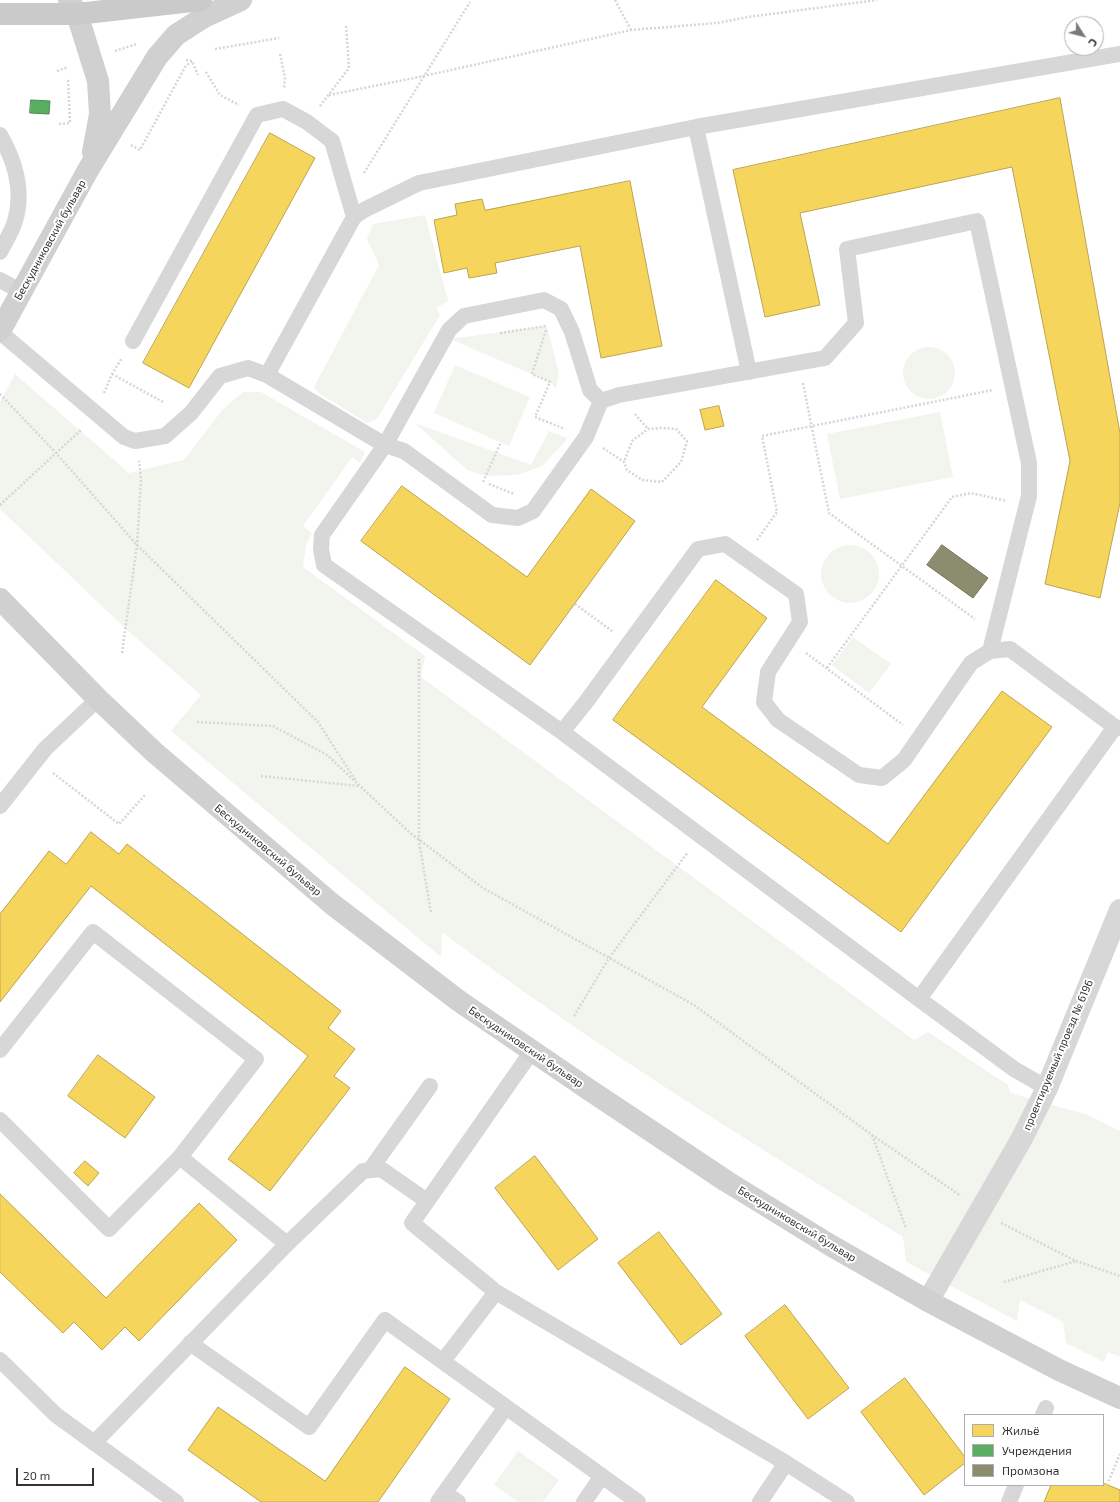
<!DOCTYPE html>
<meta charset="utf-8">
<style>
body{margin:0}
#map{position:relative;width:1120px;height:1502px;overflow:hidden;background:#fff;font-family:"Exo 2",sans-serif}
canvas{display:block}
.legend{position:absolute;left:964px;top:1414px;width:140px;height:72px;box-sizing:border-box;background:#fff;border:1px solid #adadad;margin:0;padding:5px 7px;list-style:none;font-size:12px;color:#333}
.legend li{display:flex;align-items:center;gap:8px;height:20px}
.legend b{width:20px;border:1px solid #adadad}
.north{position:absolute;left:1064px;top:16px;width:40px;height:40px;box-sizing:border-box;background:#fff;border:1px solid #adadad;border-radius:50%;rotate:126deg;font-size:11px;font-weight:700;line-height:16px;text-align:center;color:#333}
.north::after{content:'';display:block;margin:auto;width:14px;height:18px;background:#7a7a7a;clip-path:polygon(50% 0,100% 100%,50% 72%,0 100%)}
.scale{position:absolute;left:16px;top:1468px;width:78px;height:18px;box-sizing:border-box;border:2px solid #333;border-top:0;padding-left:5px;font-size:12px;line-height:14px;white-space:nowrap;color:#333;-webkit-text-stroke:3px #fff;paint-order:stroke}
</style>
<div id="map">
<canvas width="1120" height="1502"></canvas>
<ul class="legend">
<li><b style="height:11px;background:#f6d55c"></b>Жильё</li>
<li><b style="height:11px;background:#5aae61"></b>Учреждения</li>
<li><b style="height:11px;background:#8c8c6e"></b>Промзона</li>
</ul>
<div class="north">С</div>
<div class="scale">20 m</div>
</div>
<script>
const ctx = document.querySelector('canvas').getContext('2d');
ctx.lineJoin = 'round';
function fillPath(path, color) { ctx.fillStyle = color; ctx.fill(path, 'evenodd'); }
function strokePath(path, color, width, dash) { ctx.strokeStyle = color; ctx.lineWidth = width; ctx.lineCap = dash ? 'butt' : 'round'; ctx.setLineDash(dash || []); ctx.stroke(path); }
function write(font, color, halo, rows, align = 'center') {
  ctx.font = font + ' "Exo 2",sans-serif'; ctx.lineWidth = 4; ctx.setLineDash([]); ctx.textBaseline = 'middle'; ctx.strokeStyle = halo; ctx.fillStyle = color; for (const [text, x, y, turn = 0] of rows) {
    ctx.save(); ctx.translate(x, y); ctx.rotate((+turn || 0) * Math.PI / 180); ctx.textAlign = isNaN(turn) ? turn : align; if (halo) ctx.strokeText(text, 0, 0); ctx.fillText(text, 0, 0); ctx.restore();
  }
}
fillPath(new Path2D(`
 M425,215L448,301L436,308L440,315L377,419L367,423L319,393L314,387L379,265L367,239L373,224Z
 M547,326L559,373L556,389L550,382L450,339Z
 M903 373a26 26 0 1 1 52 0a26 26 0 1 1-52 0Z
 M455,365L530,397L509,446L434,413Z
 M15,374L129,473L184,460L223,409L243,392H261L365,452L360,463L352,457L303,526L312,533L306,545L303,567L425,656L421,677L914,1040L928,1032L1008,1085L1010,1093L1088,1115L1120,1131V1357L1108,1352L1104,1362L1066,1343L1063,1322L1020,1300L1017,1321L906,1262L903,1237C747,1140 589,1043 442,932L441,957L171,731L201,695L125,628L0,509V402Z
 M940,412L953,477L840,499L827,434Z
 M415,423L531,465L549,431L567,438L564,443L542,466L517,475L486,476L467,470Z
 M821 574a29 29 0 1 1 58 0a29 29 0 1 1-58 0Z
 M853,637L891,664L869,693L832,665Z
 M518,1451L559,1480L543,1502H518L494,1485Z`), '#f1f5ed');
const homes = new Path2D(`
 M1060,98L1120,433V503L1100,598L1045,584L1070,461L1012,167L800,213L820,305L765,317L733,170Z
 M270,133L315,158L189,388L143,363Z
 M630,181L662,346L601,358L580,246L495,263L497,273L469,278L467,268L444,273L434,220L457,215L455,204L482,199L485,210Z
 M719,406L724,426L705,430L700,410Z
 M402,486L527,577L591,489L635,521L530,665L361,541Z
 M716,580L767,618L702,707L888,844L1002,691L1052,727L901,932L613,720Z
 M91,832L119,854L127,844L341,1011L328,1028L355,1049L334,1076L350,1088L270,1191L228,1159L308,1056L91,886L0,1002V914L49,851L66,864Z
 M98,1055L155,1097L125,1138L68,1096Z
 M535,1156L598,1239L558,1270L495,1188Z
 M85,1161L99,1173L88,1186L74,1173Z
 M0,1194L106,1298L199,1203L237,1240L139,1341L125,1327L102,1350L74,1322L63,1333L0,1272Z
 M659,1232L722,1314L681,1345L618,1263Z
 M785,1305L849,1388L808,1419L745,1336Z
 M405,1367L450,1399L378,1502H261L188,1450L218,1407L325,1481Z
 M905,1378L965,1457V1463L924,1495L861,1412Z
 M1103,1483L1120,1490V1502H1044L1051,1485H1103Z`);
fillPath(homes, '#f6d55c');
strokePath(homes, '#bca450', 1);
const public = new Path2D(`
 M31,100L50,101L49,114L30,113Z`);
fillPath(public, '#5aae61');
strokePath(public, '#4e8953', 1);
const industry = new Path2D(`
 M942,545L988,578L973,598L927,565Z`);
fillPath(industry, '#8c8c6e');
strokePath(industry, '#71715c', 1);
strokePath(new Path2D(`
 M615,0L631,30
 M215,49L279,38
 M115,51L137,44
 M280,54L285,78L284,88
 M186,60L192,61L198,75
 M57,71L68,67
 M206,72L220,95L239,105
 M329,95L424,76L631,30L717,23L748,17L877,0
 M320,106L349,68L346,25
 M59,124L70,123L68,78
 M131,145L140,150L185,67L192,61
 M364,173L470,2
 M546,330L532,374L550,382L535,417L565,429
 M500,333L546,326
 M112,374L163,402
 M803,383L829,513L975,619
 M104,393L112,374L122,358
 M0,394L56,453L137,545L318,722L356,781
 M635,414L648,429
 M603,448L624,462L627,470L642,480L662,482L681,462L687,441L676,429L661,428L648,429L632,441L624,462
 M483,482L501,442
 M489,484L514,494
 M0,505L82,429
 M757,540L777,512L762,436L993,390
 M575,604L612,631
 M122,653L137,545L141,479L139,461
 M806,653L903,725
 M419,659V841L431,913
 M827,668L952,497L971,493L1007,501
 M197,722L273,726L327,755L409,832L483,888L694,1005L872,1135L961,1196
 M53,773L119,824L145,795
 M261,776L359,786
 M574,1016L609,958L688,852
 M872,1135L906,1228
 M1001,1223L1076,1261L1120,1276
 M1004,1282L1076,1261
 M1107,1485L1120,1454`), '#d6d6d6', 2.5, [2, 2]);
strokePath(new Path2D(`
 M696,127L749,372
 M0,135C15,161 24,191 15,221C12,232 5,242 0,252
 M0,280L22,292
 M0,332L124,437L135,441L165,436L191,413L220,376L248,368L267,375L354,217L364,210L419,183L696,127L1120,54
 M133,341L257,115L283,109L307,122L332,141L354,217
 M267,375L385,445L322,535L321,549L324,565L562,732L919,999L1115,727L1120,728
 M601,401L590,390L572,332L561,309L544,300L464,316L449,330L385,445L404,451L492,515L518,518L533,511L538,504L586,437L601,401L619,395L825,358L856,323L847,249L977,221L1029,463V496L990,651
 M562,732L586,702L698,549L725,544L796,594L800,622L768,672L764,702L778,720L859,775L882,778L904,760L971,663L990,651L1010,649L1115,727
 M0,806L45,749L98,699
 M919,999L1014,1069L1047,1088
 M0,1050L93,932L256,1059L180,1157L109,1229L0,1120
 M532,1051L412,1223L496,1292L786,1463L847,1502
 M180,1157L287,1244
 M370,1170L430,1086
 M190,1343L309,1427L385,1320L638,1502
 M0,1360L56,1415L176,1502
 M443,1361L496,1292
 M1043,1415L1046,1408
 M94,1443L287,1244L363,1171L381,1169L427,1201
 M445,1493L458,1502
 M438,1502L506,1407
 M584,1502L602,1476
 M760,1502L786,1463
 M1009,1502L1016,1485`), '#d7d7d7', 16);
strokePath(new Path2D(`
 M928,1301L1021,1140L1047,1088L1120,910`), '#d7d7d7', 22);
strokePath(new Path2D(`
 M69,0L77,14L98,81L100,114L93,152
 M0,331L88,170L157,57L176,35L204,17L241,0
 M0,599L98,699L154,752L332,904L459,1001L585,1087L726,1181L830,1245L928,1301L1059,1370L1120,1398`), '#d0d0d0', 22);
strokePath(new Path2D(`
 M0,14H77L201,0`), '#cacaca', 22);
write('11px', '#333', '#fff', [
 ["Бескудниковский бульвар",50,240,-61],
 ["Бескудниковский бульвар",268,850,40],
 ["Бескудниковский бульвар",526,1047,34],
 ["проектируемый проезд № 6196",1058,1055,-67],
 ["Бескудниковский бульвар",797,1224,31]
]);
</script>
